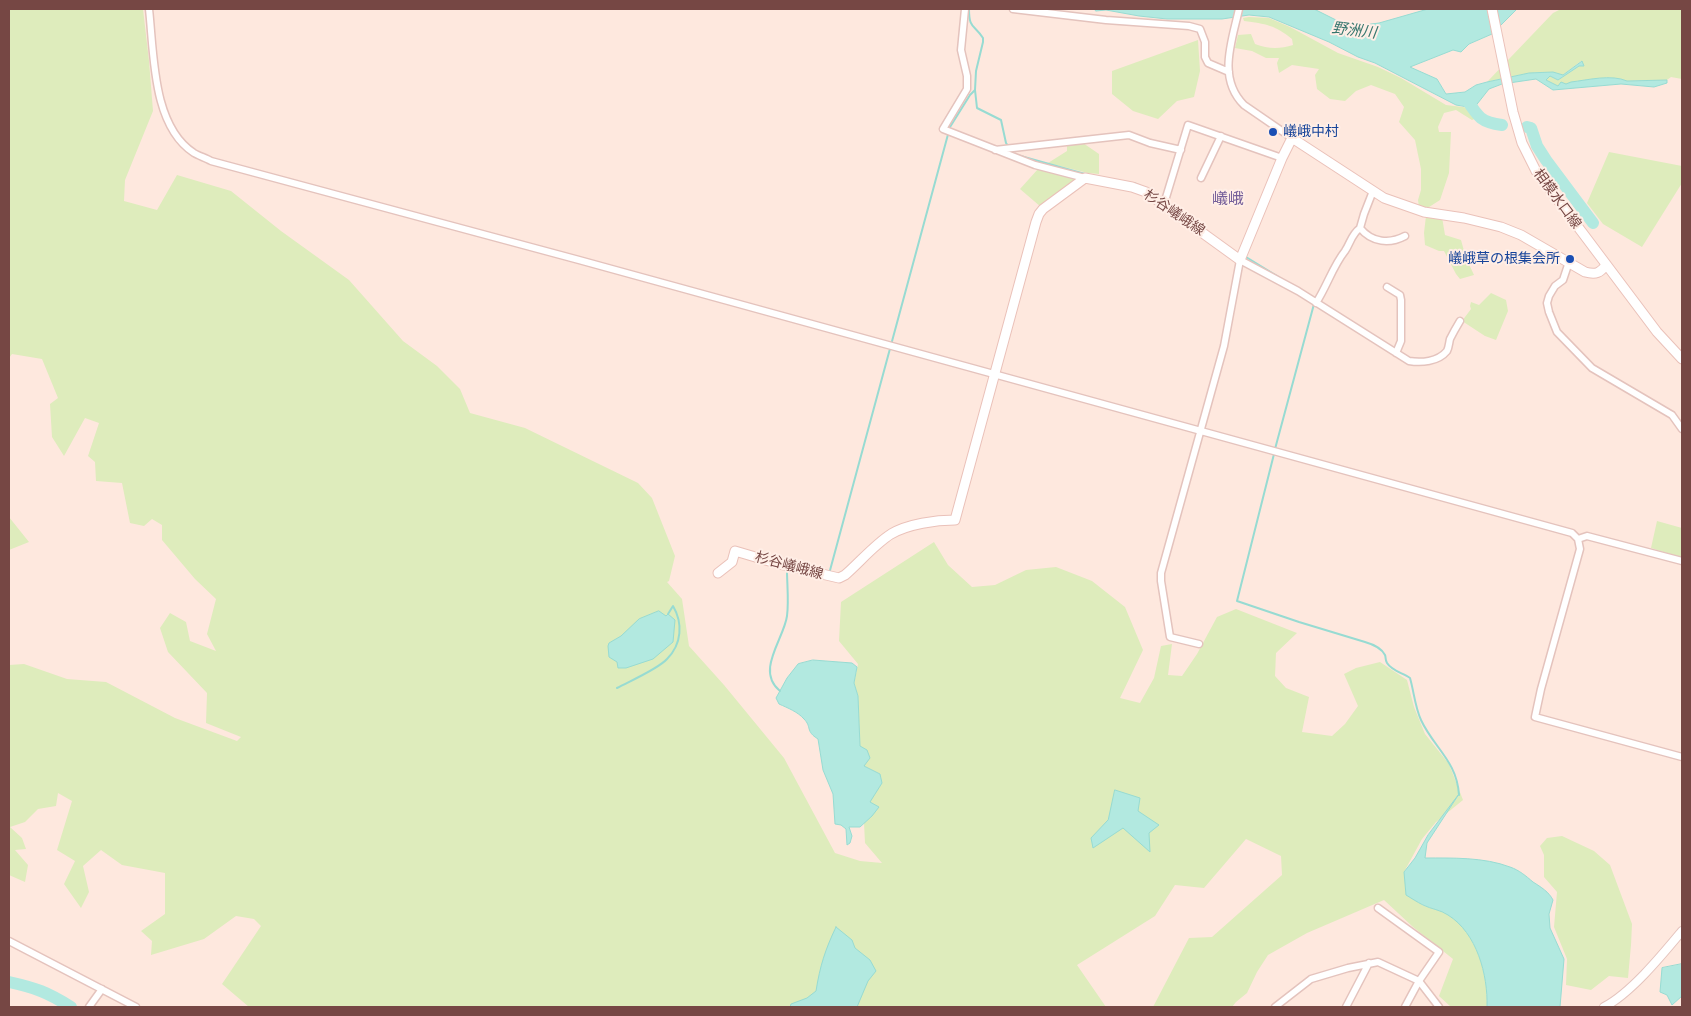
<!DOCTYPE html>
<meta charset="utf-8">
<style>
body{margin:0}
#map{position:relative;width:1691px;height:1016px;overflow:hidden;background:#fee8de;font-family:"Fira Sans",sans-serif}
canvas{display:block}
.frame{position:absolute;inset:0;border:10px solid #764744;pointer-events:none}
</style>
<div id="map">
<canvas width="1691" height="1016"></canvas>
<div class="frame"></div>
</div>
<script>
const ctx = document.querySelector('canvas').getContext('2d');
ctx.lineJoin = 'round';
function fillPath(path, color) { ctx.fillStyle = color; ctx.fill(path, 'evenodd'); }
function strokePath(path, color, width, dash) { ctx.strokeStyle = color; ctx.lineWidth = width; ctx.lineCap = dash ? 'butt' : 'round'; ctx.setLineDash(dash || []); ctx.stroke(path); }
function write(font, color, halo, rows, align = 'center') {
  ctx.font = font + ' "Fira Sans","Noto Sans JP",sans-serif'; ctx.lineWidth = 4; ctx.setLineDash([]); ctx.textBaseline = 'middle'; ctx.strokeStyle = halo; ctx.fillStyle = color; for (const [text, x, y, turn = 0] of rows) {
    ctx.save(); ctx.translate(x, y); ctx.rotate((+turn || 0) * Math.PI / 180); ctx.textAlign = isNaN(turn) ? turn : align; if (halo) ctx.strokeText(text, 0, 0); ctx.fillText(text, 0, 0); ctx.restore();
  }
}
fillPath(new Path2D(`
 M9,9H143L149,61L153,111L125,180L124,201L157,210L177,175L231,191L281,231L349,280L403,341L437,366L460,389L470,413L525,428L638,483L652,498L675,556L669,581L667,582L682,599L689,646L724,685L784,758L835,853L860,861L882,863L865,843L864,823L872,816L869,802L880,774L864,766L860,747L858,696L854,683L858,664L839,641L841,602L934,542L948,565L972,587L995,585L1026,570L1056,567L1092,581L1125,607L1143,650L1120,698L1140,703L1154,678L1161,646L1172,644L1168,675L1182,676L1197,654L1217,617L1236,609L1297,633L1276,653L1275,676L1286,688L1309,697L1302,732L1332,736L1345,724L1358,706L1344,674L1356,668L1380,662L1407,680L1414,707L1425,734L1449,764L1463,800L1436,822L1422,839L1404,872L1422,905C1430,908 1440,910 1448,914C1477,932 1488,975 1487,1007H1451L1439,996L1453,959L1413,927L1384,900L1307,933L1268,955L1257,972L1247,993L1236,1002L1232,1007H1153L1189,938L1212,937L1282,875L1281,856L1246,839L1204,888L1175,885L1155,916L1077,965L1106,1007H249L222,984L261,926L254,919L236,916L204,939L151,955L152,941L141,931L165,914V873L122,865L101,850L83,866L89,892L81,908L64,884L75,861L57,850L72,801L58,793L56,806L38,809L25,822L10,827L22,838L26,849L15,850L28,865L25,882L9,875V665L24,664L67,679L106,682L175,718L237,741L241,737L206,723L207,693L168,652L160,628L170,613L186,622L190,641L216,651L207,634L216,599L195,579L162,540V525L152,519L144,526L130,523L122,483L96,481L95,462L88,456L99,423L85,418L64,456L52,437L50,404L58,398L42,359L12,354L9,358Z
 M1561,9H1682V79L1671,77L1667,80L1626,81C1610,73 1576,82 1558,86L1546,80L1550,76L1558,80L1579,66H1584L1581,61L1563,75C1538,68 1511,77 1487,82L1553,13Z
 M1249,17L1269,18L1290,27L1338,53L1378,67L1401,78L1446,105L1479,109L1482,116L1472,120L1456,110L1444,113L1438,127L1439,132H1451L1449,173L1440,200L1426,209L1419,207L1418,200L1421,190V169L1415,140L1399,122L1404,107L1395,94L1371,85L1356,91L1345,101L1330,99L1317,89L1315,75L1319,69L1292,65L1279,73L1277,63L1279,58H1266L1252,51L1235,48L1238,35L1251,34L1255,44C1268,49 1280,49 1293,45L1292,39C1275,25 1266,24 1244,21L1243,18Z
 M1198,40L1200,71L1194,97L1177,101L1158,119L1133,111L1112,94V71Z
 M1083,143L1099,154V174L1088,173L1048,163L1067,151V144Z
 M1609,152L1682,166V183L1642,247L1603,224L1587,203Z
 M1038,169L1076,179L1041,207L1020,189Z
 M1426,216L1442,217L1445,235L1461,240L1466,258L1474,275L1460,279L1456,274L1444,251H1439L1425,245L1424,233Z
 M1491,293L1506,300L1508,311L1496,340L1485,336L1462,321L1471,309L1470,306L1471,302L1479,305Z
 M9,517L29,542L9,550Z
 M1657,521L1682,528V558L1651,548Z
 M1562,836L1594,851L1610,865L1632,924L1631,945L1628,978L1609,976L1591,990L1566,985L1567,959L1554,927L1557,892L1544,877V855L1540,846L1547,838Z`), '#deecbc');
const water = new Path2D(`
 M1095,9H1314L1342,23L1363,25L1379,23L1428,9H1517L1492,34L1469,44L1461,52L1453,50L1410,67L1437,79L1446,94L1465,92L1476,85L1487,82L1529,73L1553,72L1563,75L1582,61L1584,66H1579L1558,80L1550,76L1546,80L1558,86L1561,82L1566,84L1571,82C1588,80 1611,74 1627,81L1667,80V83L1654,87L1621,84L1553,90L1536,79L1502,84L1489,89L1474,108L1456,105L1375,63L1358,57L1329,42L1269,17L1249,15L1222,19H1167L1139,16L1106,10L1096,11Z
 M659,611L666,616L668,614L675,620L673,642L653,659L626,668H618L617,662L609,657L608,646L609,643L621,636L639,619Z
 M813,660L852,663L857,667L854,683L858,696L860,746L867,750L870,758L864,766L880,774L882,783L870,802L879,807L872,816L860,827H849L852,836L850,843L847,845L846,829L841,825L835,824L833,794L823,770L818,739C805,731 812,727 804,719C798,712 788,708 779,704L776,698L787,678L798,664Z
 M1115,790L1140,798L1138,811L1159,825L1149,833L1150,852L1123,828L1093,848L1091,838L1108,820Z
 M1459,794L1427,843L1425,858C1452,858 1484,857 1510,867C1519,870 1526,876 1533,882C1541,887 1549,892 1553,900L1549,914L1550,928L1564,959L1560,1007H1487C1488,975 1477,933 1448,915C1441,910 1431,909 1423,905C1417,902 1411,898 1406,895L1404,872L1415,858L1428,835Z
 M836,927L852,940L855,948L870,960L876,971L868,981L857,1007H790L791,1004L807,998L816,991C820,966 825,950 836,927Z
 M1682,964V996L1672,1005L1667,995L1660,992L1662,968Z`);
fillPath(water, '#b2e9e0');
strokePath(water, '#97dbd2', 1);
strokePath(new Path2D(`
 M975,90L977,108L1001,120L1006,143L1009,147
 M1017,155L1085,174
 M1134,183L1150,190
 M1246,257L1282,279
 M1275,449L1314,304
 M1274,454L1237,601L1299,622L1365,642C1372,644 1381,647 1385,655C1386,657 1385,660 1387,663C1392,671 1403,673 1410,678C1414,692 1415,707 1421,720C1434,748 1457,761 1459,795
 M829,574L950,127L970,95L975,90L976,71L983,42V38C974,24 969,29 969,9
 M617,688C630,681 658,669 667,659C682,644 683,623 673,606L668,614
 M780,691C755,671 784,639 787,616C789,601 787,585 787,570`), '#97dbd2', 2);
strokePath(new Path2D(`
 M1460,99L1467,100C1478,117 1481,122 1502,125
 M1527,127L1531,128L1537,146L1546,160L1593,223
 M9,982C36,988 47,992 71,1007`), '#b2e9e0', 12);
const minor = new Path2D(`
 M149,9C154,53 152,126 194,153C199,156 206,158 211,161L579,260L1572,533L1578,539L1580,549L1541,689L1535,717L1682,757
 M965,9L961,50L967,76V89L943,129L1035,165L1085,178
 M1013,9L1106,20L1189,26L1200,29L1205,42V57L1208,63L1229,72
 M1239,9C1232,41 1217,78 1244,105L1292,138
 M995,150L1129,135L1150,143L1181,150
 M1201,178L1221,136
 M1164,204L1188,125L1282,158
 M1360,228C1372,243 1390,244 1405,236
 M1569,262L1563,280L1555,286L1549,296L1547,303L1549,312L1557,332L1592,368L1672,415L1682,429
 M1387,287L1400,295L1401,300V341L1396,353
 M1316,303C1327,286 1333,266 1345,251C1351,242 1351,235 1360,228L1364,214L1373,191
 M1578,539L1587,536L1682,561
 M1199,644L1170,637L1161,581V573L1224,346L1240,260L1298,291L1409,361C1421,363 1438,362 1447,351C1449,347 1449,343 1450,339C1453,333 1457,326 1460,321
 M1378,908L1439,952L1419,981L1405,1007
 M9,941L136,1007
 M89,1007L102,989
 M1275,1007L1311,979L1348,968L1378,962L1419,981L1439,1007
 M1346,1007L1369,963`);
const tertiary = new Path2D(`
 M1604,1007C1631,993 1662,955 1682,931`);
const secondary = new Path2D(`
 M1492,9L1513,112L1522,143L1536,171L1657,332L1682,359
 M718,573L732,562L735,551L779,564L839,578L845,575C860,562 874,545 891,534C908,524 936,520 955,520L1036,222L1039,214L1043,209L1085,178L1132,187L1146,192L1240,260L1282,158L1292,138L1384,198L1424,212L1464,218L1501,227L1521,235L1585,272C1596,275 1600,273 1606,265`);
strokePath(minor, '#e4c3bd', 9);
strokePath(tertiary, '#e4c3bd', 10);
strokePath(secondary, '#eac1b9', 11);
strokePath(minor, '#fff', 6);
strokePath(tertiary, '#fff', 8);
strokePath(secondary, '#fff', 9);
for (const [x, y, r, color] of [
 [1273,132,5,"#1a4fb4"],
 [1570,259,5,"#1a4fb4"]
]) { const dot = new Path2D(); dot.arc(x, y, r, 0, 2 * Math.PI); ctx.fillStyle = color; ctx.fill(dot); strokePath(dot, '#ffeee6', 2); }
write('14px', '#164399', '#ffeee6', [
 ["嶬峨中村",1283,132],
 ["嶬峨草の根集会所",1560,259,"right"]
], 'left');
write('14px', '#764744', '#ffeee6', [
 ["相模水口線",1557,199,54],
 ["杉谷嶬峨線",1174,213,34],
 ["杉谷嶬峨線",789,566,15]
]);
write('italic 15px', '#35766d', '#ffeee6', [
 ["野洲川",1354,31,7]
]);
write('16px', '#755f9a', '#ffeee6', [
 ["嶬峨",1228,200]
]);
</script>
